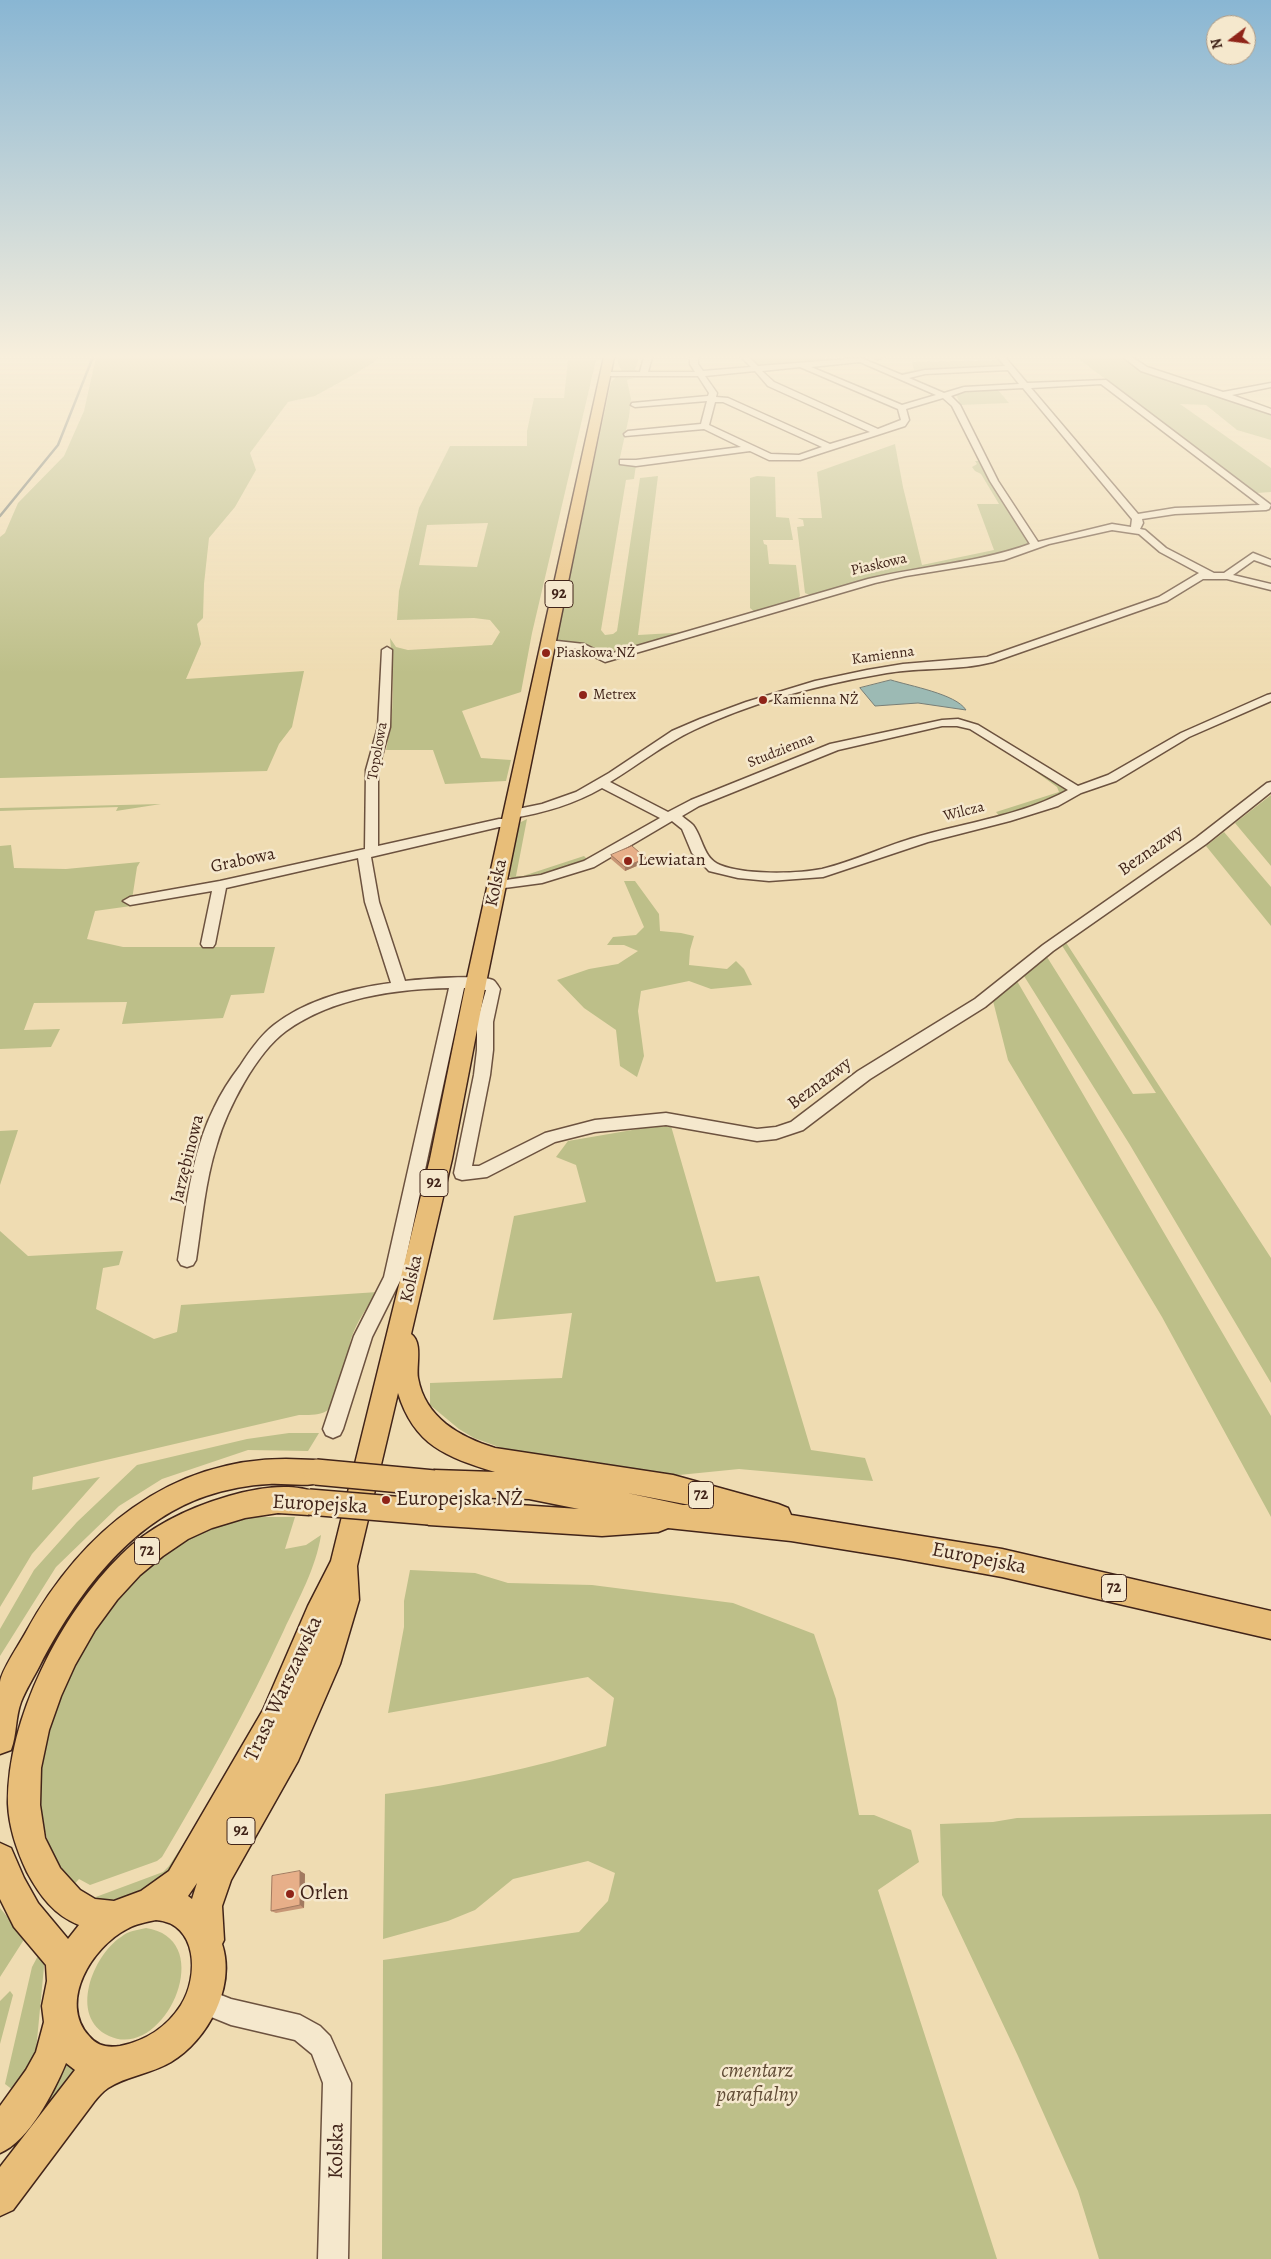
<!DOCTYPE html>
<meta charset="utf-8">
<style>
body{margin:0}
#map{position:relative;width:1271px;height:2259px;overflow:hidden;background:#efdcb2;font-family:Alegreya,serif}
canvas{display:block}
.north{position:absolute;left:1206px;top:15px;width:50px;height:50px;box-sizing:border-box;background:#f5e8cd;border:1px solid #ad9a85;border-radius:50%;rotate:255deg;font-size:14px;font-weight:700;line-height:20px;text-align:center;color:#412419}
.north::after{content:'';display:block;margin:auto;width:18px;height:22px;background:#8f2418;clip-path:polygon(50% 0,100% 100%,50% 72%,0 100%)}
</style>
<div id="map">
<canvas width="1271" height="2259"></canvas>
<div class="north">N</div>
</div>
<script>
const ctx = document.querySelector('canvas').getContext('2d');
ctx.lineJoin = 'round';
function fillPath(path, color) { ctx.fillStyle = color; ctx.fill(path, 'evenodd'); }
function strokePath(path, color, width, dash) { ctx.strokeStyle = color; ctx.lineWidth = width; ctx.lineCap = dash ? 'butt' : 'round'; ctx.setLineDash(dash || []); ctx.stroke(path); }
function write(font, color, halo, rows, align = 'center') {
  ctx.font = font + ' Alegreya,serif'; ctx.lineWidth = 5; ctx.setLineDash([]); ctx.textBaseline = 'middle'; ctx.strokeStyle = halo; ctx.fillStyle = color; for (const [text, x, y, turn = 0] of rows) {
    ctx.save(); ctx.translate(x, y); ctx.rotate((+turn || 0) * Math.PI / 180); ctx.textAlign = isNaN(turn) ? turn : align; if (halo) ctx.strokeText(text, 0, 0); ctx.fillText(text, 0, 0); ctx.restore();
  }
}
fillPath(new Path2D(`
 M96,357H378L374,362L353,375L315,396L288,402L250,453L256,470L235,507L209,538L204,584L203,618L197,624L201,644L186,679L304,671L292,727L279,744L267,771L0,778V537L5,533L18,503L64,456L84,411Z
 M618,357H639L635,370H637L633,373H623L618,364Z
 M750,357H824L828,361L764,367L758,366Z
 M1076,357H1122L1142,372L1271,413V440L1237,430L1206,405L1180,404L1271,468V492L1257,493Z
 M568,360H596L532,633L521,692L462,711L481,758L511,760L506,781L445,784L433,750H386C395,712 394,676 390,638L396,647L408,650L492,645L500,632L490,620L474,618L397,620L399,591L419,508L450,446H527V431L534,398H564ZM488,523L477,567L419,565L427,525Z
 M999,360L1004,366L906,375L893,371L901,373L914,370L912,362Z
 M616,377L634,378L627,380L631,399L629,417L619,462L623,466L636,465L634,479L626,480L601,630L605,635L613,634L617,631L640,478L658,476L638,635L691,632L611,655C592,652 576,641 556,640L611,382Z
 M998,390L1009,403L960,405L956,393Z
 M895,444L903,487L922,565L994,550L977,504H999L981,474L975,471L972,467L977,464L975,461H979L1029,544L1027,547L812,596L805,593L797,527L804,526L803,520L797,518H822L817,472Z
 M757,476L775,477L776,517L789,518L793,540H763L764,544L767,545L769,564L796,565L800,596L795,601L756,613L750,608V478Z
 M1032,769L1065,788L1064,796L1000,817L996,812L1059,792L1057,787Z
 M1271,795V866L1235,823Z
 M161,804L116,811L118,807L0,811V808Z
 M527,819L516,876H523L584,856L587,859L591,856L592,858C575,866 529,884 511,878L509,875L519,823Z
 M1224,832L1271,887V926L1206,846Z
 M11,845L14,868L66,869L140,862L137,867L131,906L95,911L87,939L123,947H275L264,993L231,995L223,1018L122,1024L127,1002L34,1003L24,1030L60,1029L51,1047L0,1049V846Z
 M624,881H635L659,914L660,931L681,933L694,936L690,950L689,965L727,969L736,961L744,969L752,985L711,989L689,981L641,991L638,1011L644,1056L637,1077L620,1066L616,1030L584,1008L557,980L589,969L618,964L638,951L624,945H607L613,937L636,935L644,927Z
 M1065,941L1271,1258V1383L1130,1145L1024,976L1047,957L1133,1094L1156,1093L1061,944Z
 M1017,981L1271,1416V1517L1162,1317L1008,1060L993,1001Z
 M671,1126L716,1282L759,1276L811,1450L865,1458L873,1481L739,1469L669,1476L510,1451L474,1438L459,1429L430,1405V1383L562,1378L572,1313L493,1320L514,1216L586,1202L576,1165L556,1157L568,1141L644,1128Z
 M18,1130L0,1185V1131Z
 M0,1231L28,1256L123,1251L119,1265L103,1268L96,1309L154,1339L177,1332L181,1305L378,1292C367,1307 357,1321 351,1339C346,1358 342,1397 329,1409C322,1416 308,1415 299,1415L33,1477L32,1490L100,1477L32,1554L0,1607Z
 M289,1433H319L308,1451L248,1450L162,1479L119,1506L56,1567L0,1656V1629L34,1570L77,1522L137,1465L247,1439Z
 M251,1517H295L285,1549L306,1545L321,1535C316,1568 298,1600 284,1630C248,1708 206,1783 162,1857L157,1861L90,1885L79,1879L71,1888L53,1859L40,1814L39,1760L61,1692L99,1620L127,1584L179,1543L226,1523Z
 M410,1570L475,1573L508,1583L592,1585L733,1603L814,1634L836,1699L859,1815H874L911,1830L919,1862L878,1890L997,2259H382L383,1960L579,1932L608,1901L615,1873L588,1861L513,1879L475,1910L448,1921L383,1939L385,1794C460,1784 533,1768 606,1746L614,1698L588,1677L388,1713L404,1627V1601Z
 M1271,1814V2259H1099L1078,2191L1018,2056L942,1895L940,1824L993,1822L1017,1818Z
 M193,1829L197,1831L172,1874L145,1890L105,1902L85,1901L163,1872L169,1866Z
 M0,1908L25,1938L0,1977Z
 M146,1928C220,1939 164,2062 109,2036C68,2017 93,1955 121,1937C128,1931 137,1930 146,1928Z
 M40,1952L45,1956L36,2051L33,2063L17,2093L5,2084L32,1967Z
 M10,1991L13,1995L0,2044V2001Z
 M67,2058L78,2068L40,2118L36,2112Z`), '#bdbf89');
const water = new Path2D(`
 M891,680C910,686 956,694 966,710L918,703L875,706L860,688Z`);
fillPath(water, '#9cbab4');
strokePath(water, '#787e76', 1);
strokePath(new Path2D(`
 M0,516L58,445L93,357`), '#787e76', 2.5);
const minor = new Path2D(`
 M644,357H652L648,372H695L690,364V357H698V364L703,371L751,367L741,357H749L758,366L861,358L902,375L925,370L1005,366L997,357H1005L1027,383L1106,380L1271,505L1269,509L1266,510L1175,514L1142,519L1143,523L1140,529L1145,530L1166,548L1214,573H1224L1253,553L1271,560V566L1254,560L1233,575L1271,584V590L1227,579H1203L1167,601L993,662C958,671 922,667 887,673C822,684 754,701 694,730C664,744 638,765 610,782L668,812L691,800L830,744L942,720L958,719L978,725L1078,786L1108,775L1181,733L1267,695L1271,694V701L1189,737L1116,781L1081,793L1058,806L1010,821L928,842L823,877L769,881L738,878L709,871L692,853L682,829L672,821L594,867L542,883L497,889L492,888L490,885L492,882L541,875L584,861L660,818L602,788C574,804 544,813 512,818L506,814L508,811L542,804L576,792L609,773L672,731L700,719L746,702L815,681L867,670L903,664L987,657L1159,597L1199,573L1160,552L1139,534L1112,530L1049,544L1004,560L906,576L875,583L605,662L578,649L544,645V641L548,640L584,644L606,655L868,579C922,566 977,563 1030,544L990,481L952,406L943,398L906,409L909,420L905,426L800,460H769L750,451L636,466L620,464V460H636L741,447L704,429L625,436L624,434L628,431L701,424L707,401L635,407L631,405L632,403L708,396L709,393L698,376H605L601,374L605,372H640ZM860,362L936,395L902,405L811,367ZM800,367L898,409L901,420L878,429L774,382L762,371ZM1008,370L1019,384L964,387L944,393L909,378L925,374ZM755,371L768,386L870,432L830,444L728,398L716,397L717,393L705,376ZM1101,384L1260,505L1175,508L1138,514L1031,388ZM1023,388L1132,519L1131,527L1112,524L1038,542L998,481L960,405L951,396L965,391ZM715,402H723L822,447L799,455L771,454L709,425ZM942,726H957L970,729L1068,790C1023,815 969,822 920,836C887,845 855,861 822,869C797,874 744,875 720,865C703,858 703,838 693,825C690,822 685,819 682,816L699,806L838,750Z
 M1123,357H1132L1147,367L1223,392L1271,383V387L1232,395L1271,409V414L1141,371Z
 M387,647L392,650L390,727L378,770V846L499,819H510L516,823L510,827H499L371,857L379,902L405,981C421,979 481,974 493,980C496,982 498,986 500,989L493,1022V1050L490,1075L472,1166H479L545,1133L595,1120L666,1113L757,1129L776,1127L791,1122L858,1071L975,999L1043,945L1196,838L1267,783L1271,782V792L1206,844L1053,951L985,1007L870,1079L803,1130L776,1139L757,1141L666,1125L595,1132L555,1142L487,1177L462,1180L456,1178L454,1173L474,1075L477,1050V1022L486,990L464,988L402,1277L372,1337L343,1429L340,1435L333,1438L326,1435L323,1429L354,1336L384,1277L449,988C394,989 332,998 286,1031C256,1053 227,1109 217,1144C205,1181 202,1221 196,1260L193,1265L187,1267L181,1265L178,1260C186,1210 191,1154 214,1108C221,1093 230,1079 240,1066C249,1052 260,1036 274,1025C306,1000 352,988 391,983L365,902L358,858L226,888L215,944L213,947H203L201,944L212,891L130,905L123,901L130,897L220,881L365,849L366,770L378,727L382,650Z
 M203,1988L231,1999L300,2015L320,2026L330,2036L351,2083L348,2259H318L323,2083L312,2054L295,2040L231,2025L194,2010L190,2001L194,1992Z`);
const major = new Path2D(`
 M604,357H614L486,983L452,1159L411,1334C423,1342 416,1365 418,1378C425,1418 460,1437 495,1448L673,1475L778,1504L788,1508L791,1515L1002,1549L1271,1611V1639L1002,1577L897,1558L791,1541L668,1528L658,1532L602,1536L429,1525L419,1521L416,1512L419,1503L429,1499L579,1509L529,1499L434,1496L425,1492L421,1483L425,1474L434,1470L495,1472C446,1457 414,1445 398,1393L357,1566L359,1600L340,1664L298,1761L231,1880L222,1906L224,1940L222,1944C236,1987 208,2040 171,2062C151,2074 126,2076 108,2088C102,2092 98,2097 94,2102L13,2210L0,2216V2167L75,2070L66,2063C54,2092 29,2141 0,2153V2106L26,2070L36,2052L44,2022L42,2006L47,1981L46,1965L14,1927L0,1899V1843L11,1848L24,1878L38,1903L68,1939L79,1925C54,1915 40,1896 27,1872C17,1851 9,1828 8,1804C7,1718 61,1614 121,1555C150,1526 191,1507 229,1496C257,1488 291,1482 318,1493L322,1502L318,1511L309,1515L278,1513L245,1518L212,1528L188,1539L163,1556L140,1575L117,1600L95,1630L75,1665L61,1696L49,1730L41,1768L40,1805L45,1838L60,1868L80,1890L95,1899L114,1901L141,1891L169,1871L263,1710L308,1606L331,1561L430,1159L466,983ZM627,1493L690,1505H683ZM197,1883L192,1899L188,1896ZM156,1920C198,1923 199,1977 181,2005C167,2027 145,2041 120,2046C107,2048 97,2046 89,2036C58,2002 92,1947 127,1929C135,1924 146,1922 156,1920Z
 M286,1459L316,1460L325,1463L329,1472L325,1481C308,1488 288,1483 269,1484C248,1485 227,1489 206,1496C129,1522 76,1596 40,1665C34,1677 26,1689 21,1702C15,1718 17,1734 11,1750L0,1754C0,1731 0,1705 0,1682C2,1669 19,1645 26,1632C81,1532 169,1459 286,1459Z`);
strokePath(minor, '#6c523f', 3);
strokePath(major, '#412419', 3);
fillPath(minor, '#f5e8cd');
fillPath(major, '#e8be79');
const majorBridge = new Path2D(`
 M316,1472L434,1483
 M309,1502L429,1512`);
strokePath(majorBridge, '#412419', 28, []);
strokePath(majorBridge, '#e8be79', 25);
fillPath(new Path2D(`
 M866,357H886L885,358L877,361Z
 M611,855L646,862L625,871L611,859Z
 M300,1871L305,1874L304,1908L276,1913L271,1911Z`), '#c79676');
fillPath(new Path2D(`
 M878,357H886L885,358L877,361Z
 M646,858V862L625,871V867Z
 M300,1871L305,1874L304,1908L300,1905Z`), '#a27a60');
const building = new Path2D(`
 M632,846L646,858L625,867L611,855Z
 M300,1871V1905L271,1911L272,1876Z`);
fillPath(building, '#e7af89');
strokePath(building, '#a27a60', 1);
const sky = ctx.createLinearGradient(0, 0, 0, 673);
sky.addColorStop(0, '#89b6d3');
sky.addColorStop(0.53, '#f8efdc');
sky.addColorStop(1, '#f8efdc00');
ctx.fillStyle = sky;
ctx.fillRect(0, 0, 1271, 673);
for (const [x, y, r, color] of [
 [546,653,5,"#8f2418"],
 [583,695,5,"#8f2418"],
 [763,700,5,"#8f2418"],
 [628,861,5,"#8f2418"],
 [386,1500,5,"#8f2418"],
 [290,1894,5,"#8f2418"]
]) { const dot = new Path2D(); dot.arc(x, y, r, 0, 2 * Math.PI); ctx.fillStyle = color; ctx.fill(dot); strokePath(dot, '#f5e8cd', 2); }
write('15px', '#412419', '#f5e8cd', [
 ["Piaskowa",879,565,-13],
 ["Kamienna",883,656,-8],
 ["Topolowa",378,751,-80],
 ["Studzienna",781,751,-22],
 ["Wilcza",964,812,-14]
]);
write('15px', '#412419', '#f5e8cd', [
 ["Piaskowa NŻ",556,653],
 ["Metrex",593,695],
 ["Kamienna NŻ",773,700]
], 'left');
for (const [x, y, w] of [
 [559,594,28],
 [434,1183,28],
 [701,1495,25],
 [147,1551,25],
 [1114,1588,25],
 [241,1831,28]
]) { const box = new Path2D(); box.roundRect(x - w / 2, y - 13.5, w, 27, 4); ctx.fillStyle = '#f5e8cd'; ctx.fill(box); strokePath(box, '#412419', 1); }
write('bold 16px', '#412419', null, [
 ["92",559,594],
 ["92",434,1183],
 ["72",701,1495],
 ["72",147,1551],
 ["72",1114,1588],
 ["92",241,1831]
]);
write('18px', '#412419', '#f5e8cd', [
 ["Beznazwy",1151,851,-35],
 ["Grabowa",243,861,-12],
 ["Kolska",497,883,-78],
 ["Beznazwy",820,1084,-37],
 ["Jarzębinowa",188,1159,-76],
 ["Kolska",412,1279,-77]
]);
write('18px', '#412419', '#f5e8cd', [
 ["Lewiatan",638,861]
], 'left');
write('21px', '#412419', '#f5e8cd', [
 ["Europejska NŻ",396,1500],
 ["Orlen",300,1894]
], 'left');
write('21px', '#412419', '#f5e8cd', [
 ["Europejska",320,1505,3],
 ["Europejska",979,1559,11],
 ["Trasa Warszawska",284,1689,-65],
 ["Kolska",337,2151,-89]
]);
write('italic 21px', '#604b35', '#f5e8cd', [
 ["cmentarz",757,2072],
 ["parafialny",757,2096]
]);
</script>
